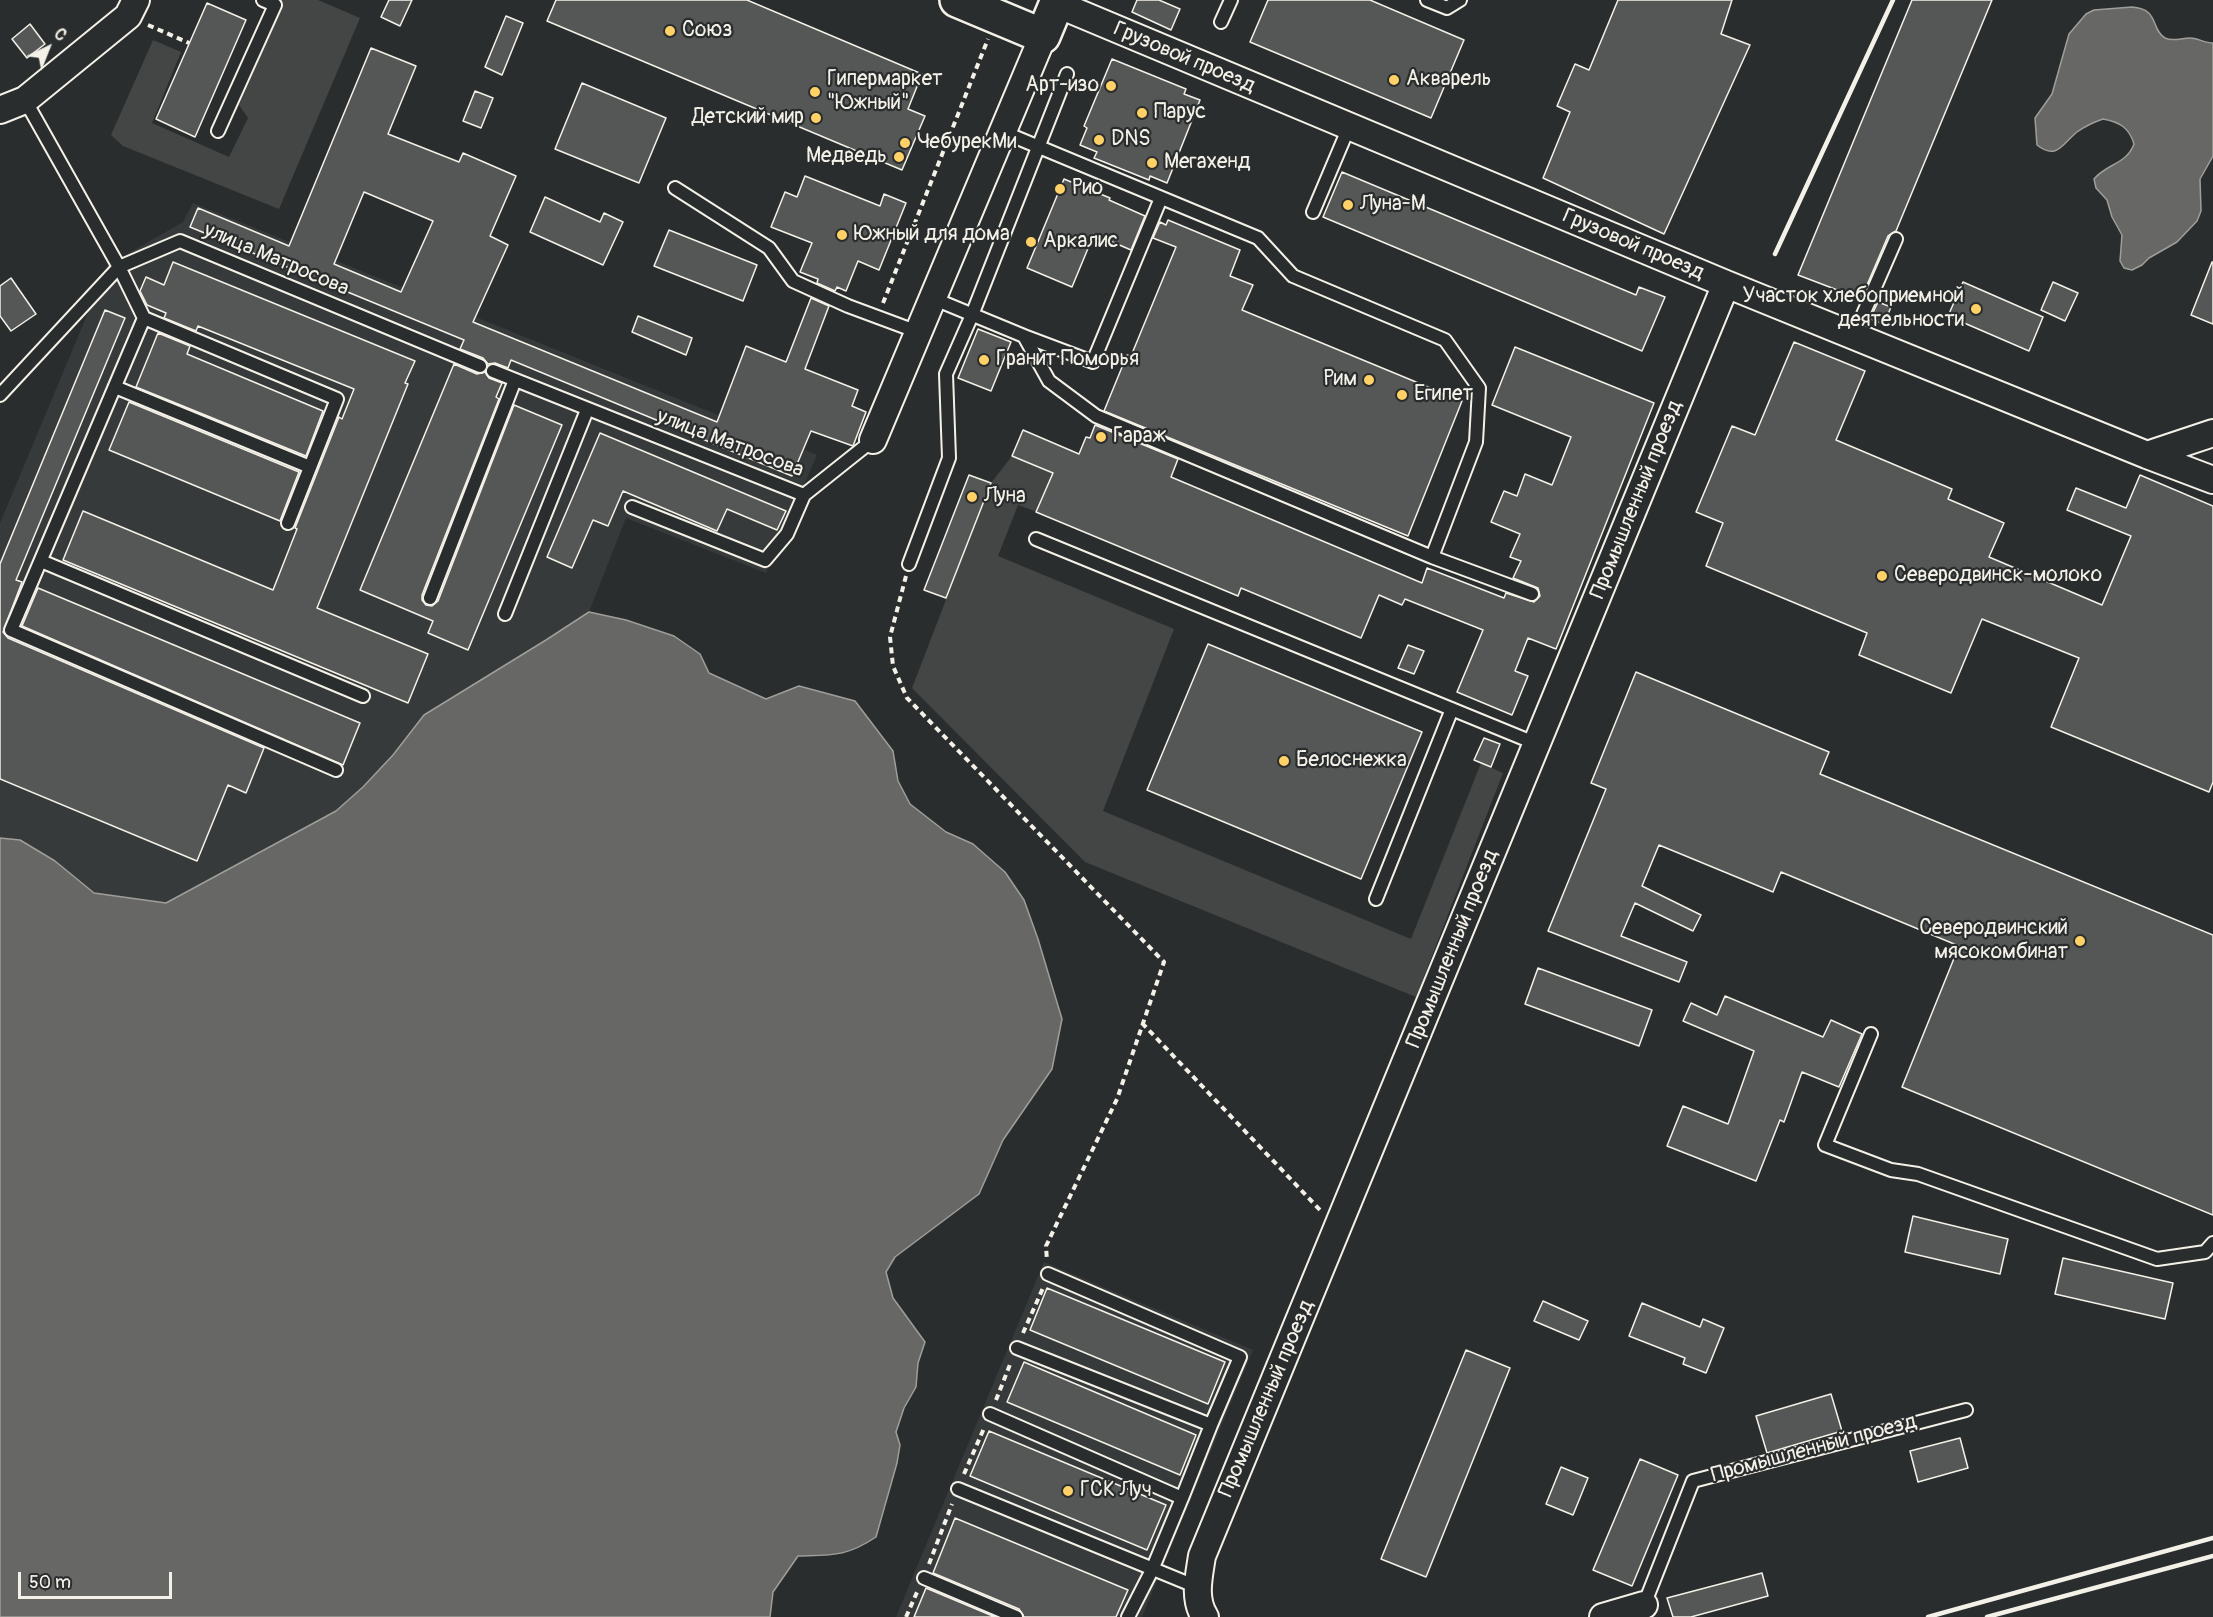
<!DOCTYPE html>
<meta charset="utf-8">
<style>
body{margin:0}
#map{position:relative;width:2213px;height:1617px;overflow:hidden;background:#2a2d2e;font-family:Pangolin,sans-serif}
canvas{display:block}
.north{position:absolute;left:18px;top:18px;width:60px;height:60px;-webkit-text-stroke:4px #2a2d2e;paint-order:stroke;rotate:43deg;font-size:16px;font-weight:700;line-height:24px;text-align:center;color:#f4f1e8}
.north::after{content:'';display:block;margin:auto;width:21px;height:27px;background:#f4f1e8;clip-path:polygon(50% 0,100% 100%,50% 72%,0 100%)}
.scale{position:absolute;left:18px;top:1572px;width:154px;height:27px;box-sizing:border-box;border:3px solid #f4f1e8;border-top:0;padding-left:8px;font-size:18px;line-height:21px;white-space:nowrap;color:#f4f1e8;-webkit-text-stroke:4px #2a2d2e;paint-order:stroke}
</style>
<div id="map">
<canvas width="2213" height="1617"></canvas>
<div class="north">С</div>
<div class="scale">50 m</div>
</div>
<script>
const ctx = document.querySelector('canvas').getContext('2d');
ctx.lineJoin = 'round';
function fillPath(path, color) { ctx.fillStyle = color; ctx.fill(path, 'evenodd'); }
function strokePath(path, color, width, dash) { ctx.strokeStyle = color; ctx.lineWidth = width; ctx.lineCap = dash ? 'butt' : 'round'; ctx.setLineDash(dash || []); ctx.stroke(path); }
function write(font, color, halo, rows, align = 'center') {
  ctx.font = font + ' Pangolin,sans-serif'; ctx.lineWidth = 4.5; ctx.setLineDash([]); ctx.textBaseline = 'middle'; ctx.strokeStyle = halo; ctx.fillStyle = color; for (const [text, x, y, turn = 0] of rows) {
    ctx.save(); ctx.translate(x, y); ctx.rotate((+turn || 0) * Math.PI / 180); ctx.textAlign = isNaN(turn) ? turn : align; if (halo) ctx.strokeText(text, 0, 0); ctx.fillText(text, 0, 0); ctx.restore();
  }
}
fillPath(new Path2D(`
 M193,203L817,455L766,573L626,518L589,612L546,640L424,715L393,755L363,787L336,811L166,903L94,893L55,861L20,840L0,838V523L108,265L183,222Z
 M1044,1262L1253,1350L1142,1617H896Z`), '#373a3a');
fillPath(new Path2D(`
 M275,0H318L360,18L279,209L123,146L111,135L153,40L181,52L152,123L229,157L248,118L239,105L283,4Z
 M1012,456L1053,473L1037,512L1018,505L998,556L1174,629L1103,811L1411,939L1481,763L1503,773L1416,997L1085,862L912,688L991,483Z`), '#444645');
const water = new Path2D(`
 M2132,7C2160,9 2150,29 2165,38C2173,42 2181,38 2190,38C2197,38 2205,43 2213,43V156L2200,179L2201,211L2197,221L2177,242L2149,258L2142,265L2132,270L2124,268L2120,261L2122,235L2112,217L2107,200L2096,188L2094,179C2106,164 2127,164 2134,144C2129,127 2119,122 2103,119C2094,122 2084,127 2077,132C2063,143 2057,161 2037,145L2035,118L2052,94L2069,34L2086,14L2094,10Z
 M589,612L626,620L674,636L700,654L709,673L766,699L799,686L855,701L893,751L898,781L910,804L946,832L973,844L1005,872L1024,900L1038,939L1062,1019L1052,1069L1003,1140L979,1194L895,1257L886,1272L893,1298L925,1342L918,1363L916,1387L904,1408L896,1432L900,1445L897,1463L876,1537C846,1557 832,1555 798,1556L773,1592L770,1617H0V838L20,840L55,861L94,893L166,903L336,811L363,787L393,755L424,715L546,640Z`);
fillPath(water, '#676866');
strokePath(water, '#9f9f9a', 1.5);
const building = new Path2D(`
 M389,0H412L400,26L381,17Z
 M556,0H747L922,74L908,109L925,116L902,170L547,21Z
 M1137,0H1159L1180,9L1171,30L1132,12Z
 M1268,0H1370L1464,40L1431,118L1250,42Z
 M1618,0H1732L1721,34L1750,45L1664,234L1543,178L1570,112L1557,106L1575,64L1589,70Z
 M1912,0H1992L1896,231L1888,236L1861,299L1798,275Z
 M207,3L246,20L195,137L156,119Z
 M506,16L523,23L502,75L485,67Z
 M30,24L45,44L27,58L12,39Z
 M371,48L416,66L388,134L459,162L463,153L516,176L490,236L508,245L473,322L717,422L746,346L786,362L811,298L829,306L805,369L858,390L852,406L866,412L853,446L811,431L792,476L511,360L508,368L495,363L488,364L483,358L460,349L464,340L190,227L198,208L289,246ZM364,192L433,221L401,292L334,264Z
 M1112,59L1186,89L1184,94L1200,100L1167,183L1150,176L1149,180L1094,158L1097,152L1080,145L1087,128L1084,126Z
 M582,83L666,118L639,183L555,149Z
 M475,91L493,98L481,128L463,121Z
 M1342,172L1636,295L1639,287L1665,297L1642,351L1323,217Z
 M805,176L880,206L884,194L906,203L879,270L858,261L846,291L837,287L835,291L817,283L818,279L800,272L812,243L771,227L785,192L797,197Z
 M1064,179L1110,198L1109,200L1145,216L1131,250L1094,234L1072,287L1027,268Z
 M545,197L600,222L604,213L623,222L603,265L530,232Z
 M1168,220L1240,250L1230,276L1253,285L1242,310L1462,401L1408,536L1104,411L1127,355L1131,356L1176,247L1153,238L1160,222L1166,225Z
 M669,230L757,265L743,301L654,266Z
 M173,262L415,361L405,383L408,384L317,608L428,654L408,703L63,560L83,511L273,590L297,529L295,528L339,417L342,419L354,389L198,326L196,331L164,318L166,313L147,305L140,291L146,277L164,285Z
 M2212,262H2213V324L2191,315Z
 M11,278L36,314L11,331L0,316V286Z
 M1963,282L2043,317L2029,351L1948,316Z
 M2053,282L2078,293L2065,321L2041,310Z
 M1878,302L1891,307L1884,324L1870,319Z
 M105,310L125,318L16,580L22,582L3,632L8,638L264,748L246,793L228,785L197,861L0,779V564Z
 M638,316L692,338L686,355L632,332Z
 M978,329L1011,342L991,391L958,378Z
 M158,333L190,346L187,354L323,411L306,456L136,387Z
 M1794,342L1865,371L1836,440L1952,489L1948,499L2004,523L1989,557L2102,605L2131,536L2067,510L2076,488L2126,508L2140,475L2213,506V782L2209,792L2051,727L2079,658L1982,619L1951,693L1859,655L1867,633L1706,566L1723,523L1696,512L1732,426L1755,435Z
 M1515,347L1654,403L1556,649L1528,638L1515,671L1528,676L1512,715L1457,692L1483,630L1405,599L1402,605L1379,595L1361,638L1241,588L1238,596L1036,512L1053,473L1012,456L1023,430L1079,454L1086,437L1090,438L1095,425L1178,459L1171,477L1422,583L1427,568L1504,598L1506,593L1534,602L1540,596L1538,588L1513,578L1521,561L1510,557L1520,534L1491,522L1504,491L1517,496L1525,474L1552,485L1571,437L1492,405Z
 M454,364L477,374L485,372L489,378L502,383L496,397L499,399L422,595V600L426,605L432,606L438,601L514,405L562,425L468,650L428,633L433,621L360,590Z
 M129,402L299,472L280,521L109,450Z
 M600,433L786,511L777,530L727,509L717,531L623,491L608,526L593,520L572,568L547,557Z
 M969,475L991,483L946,598L924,590Z
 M38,588L360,723L343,765L22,626Z
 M1208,644L1422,732L1361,879L1147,790Z
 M1408,645L1424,651L1414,674L1398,668Z
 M1636,672L1829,752L1820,774L2213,935V1215L1902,1087L1959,946L1781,872L1773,892L1659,845L1642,886L1701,915L1693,931L1635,903L1621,936L1687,962L1679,982L1548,931L1606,789L1591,783Z
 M1484,738L1500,744L1491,767L1474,760Z
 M1538,968L1652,1010L1639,1046L1525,1004Z
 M1725,996L1823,1037L1831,1020L1862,1034L1839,1087L1802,1072L1784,1122L1780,1120L1756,1181L1667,1146L1683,1106L1728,1124L1754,1051L1683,1021L1691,1003L1717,1015Z
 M1913,1216L2008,1239L2000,1274L1905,1252Z
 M2063,1258L2173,1283L2165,1319L2055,1294Z
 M1047,1288L1225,1362L1208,1404L1030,1330Z
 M1543,1301L1588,1321L1579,1340L1534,1321Z
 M1642,1303L1700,1327L1703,1319L1724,1328L1706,1373L1683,1364L1685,1358L1629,1336Z
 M1466,1350L1510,1368L1426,1577L1381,1559Z
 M1024,1362L1196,1435L1180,1475L1007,1402Z
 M1831,1394L1842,1431L1767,1453L1756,1416Z
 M989,1431L1166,1505L1147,1550L970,1476Z
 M1960,1438L1968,1468L1918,1482L1910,1451Z
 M1640,1459L1678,1475L1632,1586L1593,1570Z
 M1561,1467L1588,1478L1573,1515L1546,1504Z
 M955,1518L1128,1590L1116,1617H1024L1019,1609L933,1573Z
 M1762,1573L1768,1596L1691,1617H1673L1667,1598Z
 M926,1588L995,1617H914Z`);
fillPath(building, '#555756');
strokePath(building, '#f4f1e8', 1.5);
const service = new Path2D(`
 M1427,0L1447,8L1460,0
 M1221,22L1231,0
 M25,100L119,267L144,318L337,399L288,523
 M218,131L275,5L263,0
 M1003,132L1258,238L1293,276L1445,340L1479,388L1476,442L1432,557
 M675,188L769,248L793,281L848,306L918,332
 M1313,212L1349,127
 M932,298L1024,336L1049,381L1096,416L1432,557L1532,594
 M144,318L11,630L336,770
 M1854,335L1896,239
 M1024,336L1093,362L1161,198
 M493,371L804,495L873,440
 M115,387L310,467
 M0,395L119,267L180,241L480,366
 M632,507L765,560L787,534L804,495
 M1036,539L1537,744
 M41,561L363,696
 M909,564L949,458L946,374L972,315L1067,74
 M430,598L515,380
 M505,614L587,410
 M1376,899L1452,709
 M1871,1034L1825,1145L1891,1170L1918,1174L2157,1259L2205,1252L2213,1243
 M1048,1274L1240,1357L1211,1425
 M1017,1348L1211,1425L1182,1498
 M990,1414L1182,1498L1152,1570L1128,1617
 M958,1489L1197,1587
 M924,1578L1016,1617
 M1644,1605L1693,1481L1966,1410`);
const minor = new Path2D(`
 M1057,4L1726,284L2147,455L2213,433
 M0,110L25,100L128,16L136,0
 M873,440L1043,36
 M2147,455L2213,480
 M1205,1617C1193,1599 1199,1576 1202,1556L1726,284
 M1603,1617L1644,1605`);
const secondary = new Path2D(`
 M957,0L1043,36L1058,0`);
strokePath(service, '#f4f1e8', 16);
strokePath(minor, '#f4f1e8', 30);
strokePath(secondary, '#f4f1e8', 38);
strokePath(new Path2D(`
 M148,25L189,43
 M883,303L988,39
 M906,576L890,637L893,666L907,698L1164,962L1117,1099L1046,1246L1047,1261
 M1142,1023L1321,1211
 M1023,1333L1043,1288
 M996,1400L1011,1362
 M964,1474L985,1426
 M929,1564L952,1504
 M906,1617L918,1590`), '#f4f1e8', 4, [6, 4.5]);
strokePath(service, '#2a2d2e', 12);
strokePath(minor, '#2a2d2e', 26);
strokePath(secondary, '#2a2d2e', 33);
strokePath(new Path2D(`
 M1775,254L1893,0
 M1928,1617L2213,1538
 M1987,1617L2213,1556`), '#f4f1e8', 4.5);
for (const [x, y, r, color] of [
 [670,31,6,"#ffd166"],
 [1394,80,6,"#ffd166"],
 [1111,86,6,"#ffd166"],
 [815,92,6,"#ffd166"],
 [1142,113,6,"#ffd166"],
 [816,118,6,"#ffd166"],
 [1099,140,6,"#ffd166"],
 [905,143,6,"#ffd166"],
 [899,157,6,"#ffd166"],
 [1152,163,6,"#ffd166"],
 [1060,189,6,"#ffd166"],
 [1348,205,6,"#ffd166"],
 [842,235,6,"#ffd166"],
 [1031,242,6,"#ffd166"],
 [1976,309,6,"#ffd166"],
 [984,360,6,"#ffd166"],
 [1369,380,6,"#ffd166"],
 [1402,395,6,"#ffd166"],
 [1101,437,6,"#ffd166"],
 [972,497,6,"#ffd166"],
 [1882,576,6,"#ffd166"],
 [1284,761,6,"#ffd166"],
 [2080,941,6,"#ffd166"],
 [1068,1491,6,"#ffd166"]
]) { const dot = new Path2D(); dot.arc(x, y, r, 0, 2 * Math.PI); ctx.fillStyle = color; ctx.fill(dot); strokePath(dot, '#2a2d2e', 2); }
write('21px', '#f4f1e8', '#2a2d2e', [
 ["Союз",682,31],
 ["Гипермаркет",827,80],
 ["\"Южный\"",827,104],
 ["Акварель",1406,80],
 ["Арт-изо",1099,86,"right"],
 ["Парус",1154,113],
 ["Детский мир",804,118,"right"],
 ["DNS",1111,140],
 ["ЧебурекМи",917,143],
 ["Медведь",887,157,"right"],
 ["Мегахенд",1164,163],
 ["Рио",1072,189],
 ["Луна-М",1360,205],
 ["Южный для дома",854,235],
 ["Аркалис",1043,242],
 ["Участок хлебоприемной",1964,297,"right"],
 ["деятельности",1964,321,"right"],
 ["Гранит Поморья",996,360],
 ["Рим",1357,380,"right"],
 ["Египет",1414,395],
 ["Гараж",1113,437],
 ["Луна",984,497],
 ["Северодвинск-молоко",1894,576],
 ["Белоснежка",1296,761],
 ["Северодвинский",2068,929,"right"],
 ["мясокомбинат",2068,953,"right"],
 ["ГСК Луч",1080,1491]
], 'left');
write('21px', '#f4f1e8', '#2a2d2e', [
 ["Грузовой проезд",1184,58,23],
 ["Грузовой проезд",1633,245,23],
 ["улица Матросова",276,260,23],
 ["улица Матросова",730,444,21],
 ["Промышленный проезд",1637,500,-68],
 ["Промышленный проезд",1453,949,-68],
 ["Промышленный проезд",1267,1399,-67],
 ["Промышленный проезд",1814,1449,-15]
]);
</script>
